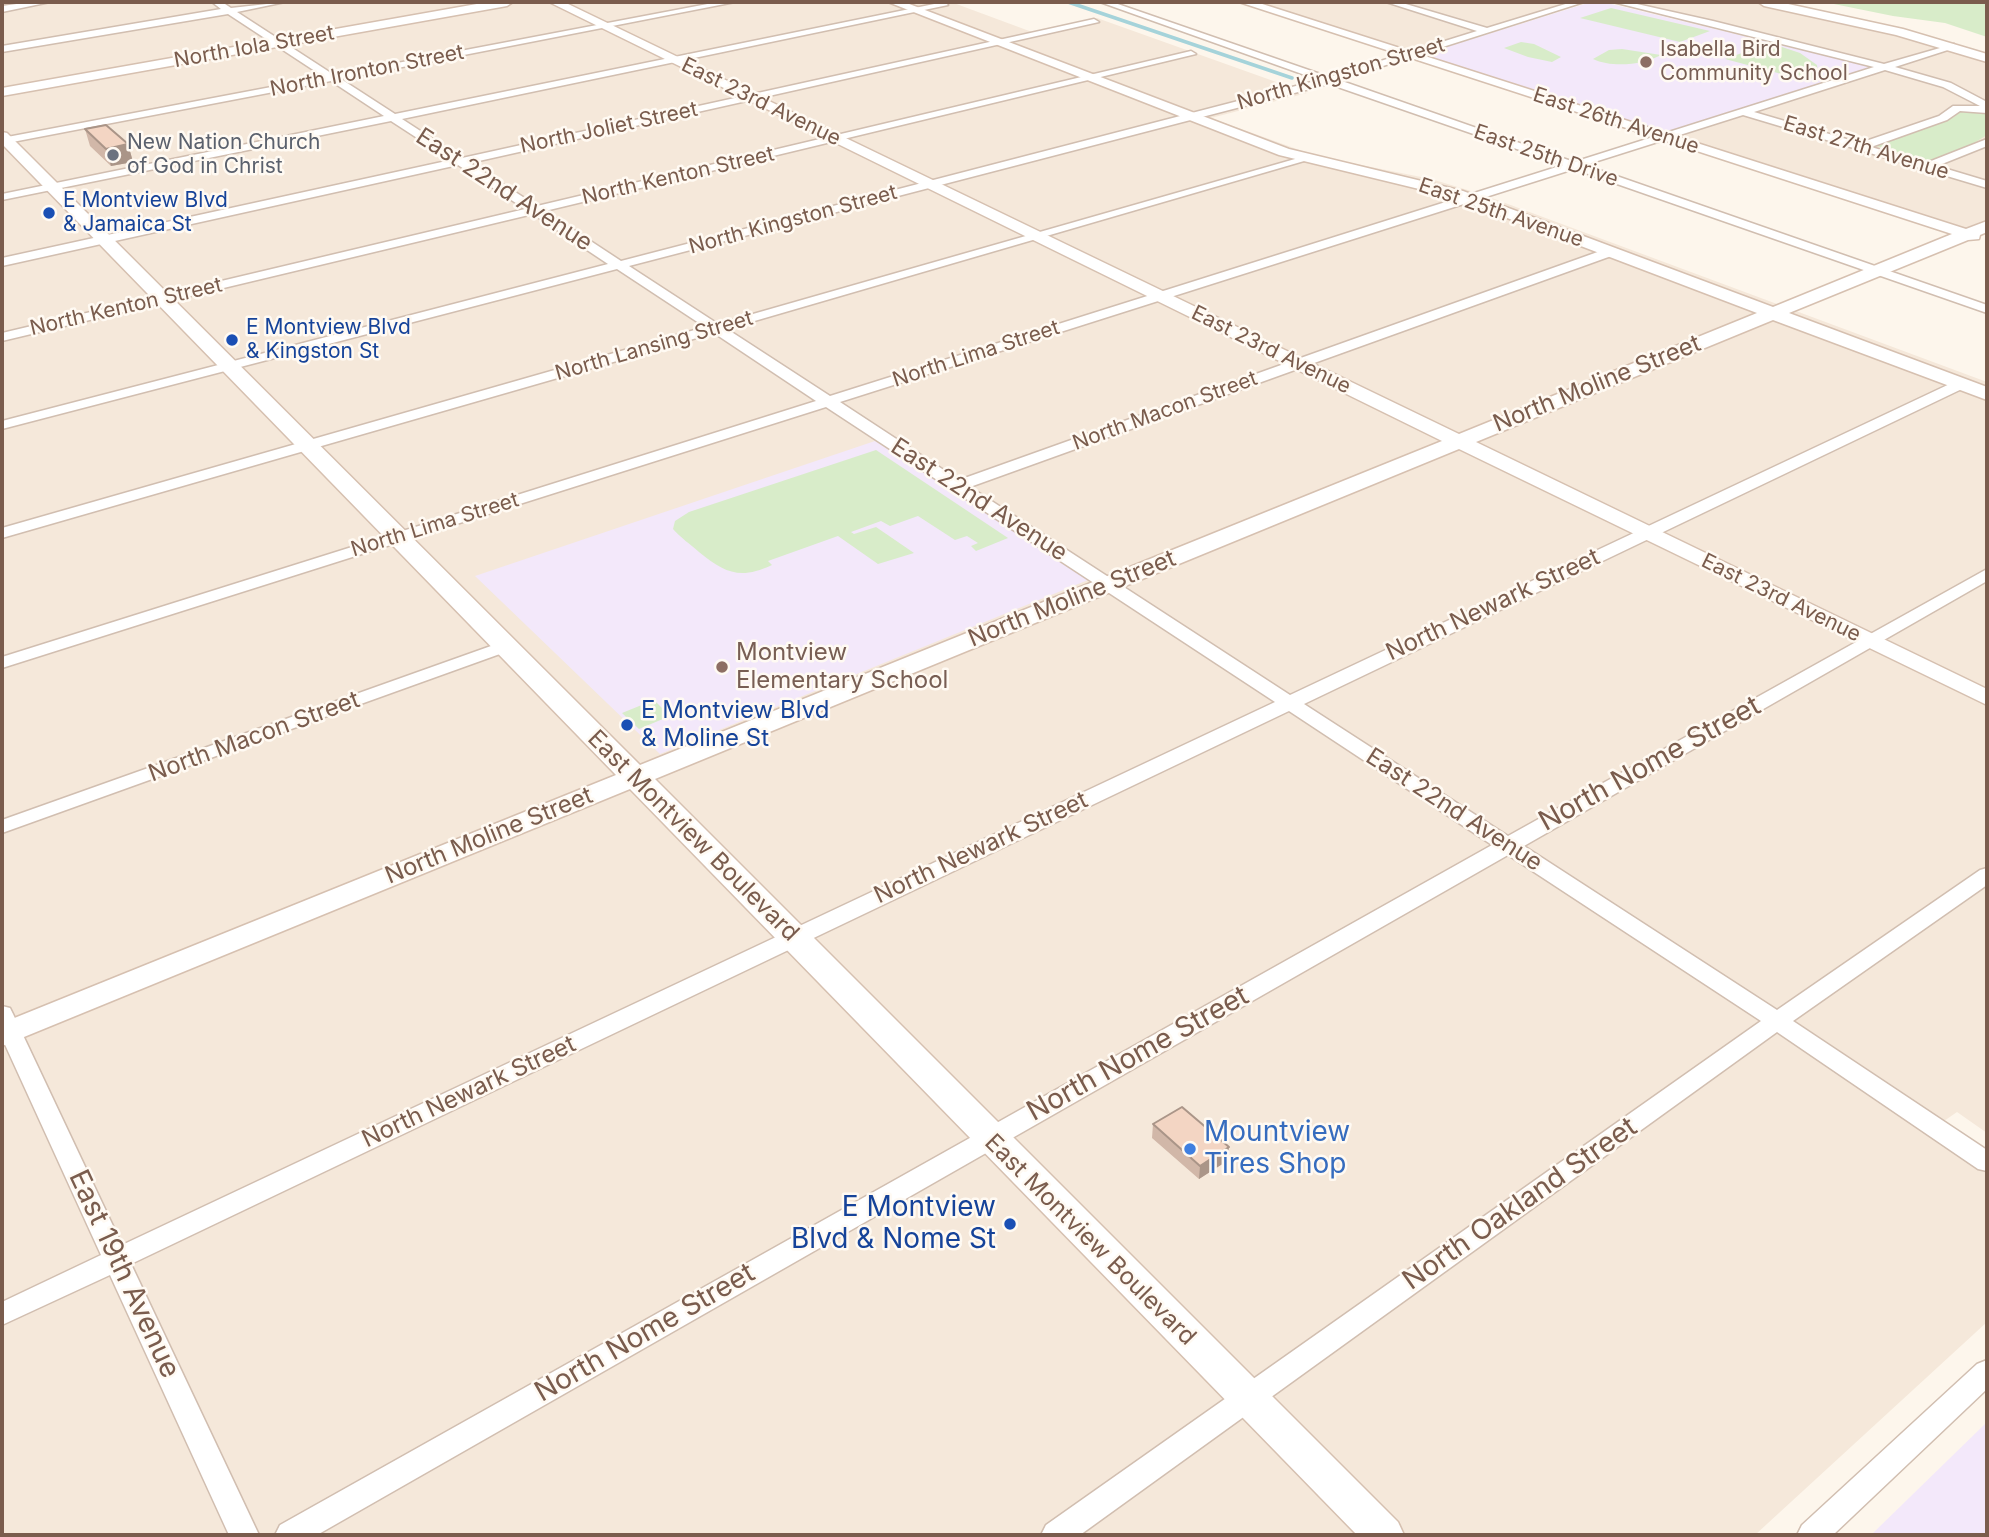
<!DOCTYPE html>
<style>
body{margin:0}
#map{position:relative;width:1989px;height:1537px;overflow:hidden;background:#fdf6ec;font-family:Inter,sans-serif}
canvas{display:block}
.frame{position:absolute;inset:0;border:4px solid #7a5c4d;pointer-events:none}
</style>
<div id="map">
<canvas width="1989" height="1537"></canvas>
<div class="frame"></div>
</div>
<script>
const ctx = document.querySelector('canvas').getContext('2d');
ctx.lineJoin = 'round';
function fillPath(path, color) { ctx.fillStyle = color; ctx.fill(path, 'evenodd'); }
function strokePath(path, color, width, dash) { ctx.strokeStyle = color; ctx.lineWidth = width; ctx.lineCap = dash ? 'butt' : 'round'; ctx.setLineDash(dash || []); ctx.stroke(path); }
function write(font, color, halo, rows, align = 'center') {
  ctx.font = font + ' Inter,sans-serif'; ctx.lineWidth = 5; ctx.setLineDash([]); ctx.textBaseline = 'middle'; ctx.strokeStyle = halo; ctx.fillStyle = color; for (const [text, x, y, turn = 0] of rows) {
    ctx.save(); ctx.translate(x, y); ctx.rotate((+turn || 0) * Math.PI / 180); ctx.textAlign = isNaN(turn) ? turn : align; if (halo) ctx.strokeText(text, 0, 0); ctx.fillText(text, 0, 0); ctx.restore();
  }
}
fillPath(new Path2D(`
 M2,2H951L1032,32L1097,18L1307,93L1211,118L1316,156L1431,179L1481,194L1987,382V1133L1957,1112L1934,1128L1987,1167V1322L1755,1535H2Z
 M1256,2H1572L1409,51Z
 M1608,2H1755L1862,25L1987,60V219L1963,229L1675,137L1886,70Z`), '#f5e8da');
fillPath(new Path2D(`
 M1591,2H1603L1876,68L1668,134L1421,55Z
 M875,441L1088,580L660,754L475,576Z
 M1987,1422V1535H1870H1871Z`), '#f3e8fa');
fillPath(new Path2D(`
 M1824,2H1987V37L1945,23L1893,16Z
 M1611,8L1710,31L1680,42L1580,18Z
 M1521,42L1534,44L1561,57L1552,62L1528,57L1504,48Z
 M1770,43L1800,53L1817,65L1818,74L1808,81L1725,59Z
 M1622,49L1661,55C1643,65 1612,68 1593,59L1609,50Z
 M1962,110L1987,114V135L1969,146L1928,161L1873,145L1954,117Z
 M876,450L1008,538L976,551L971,546L978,543L967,536L955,540L918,516L890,526L881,521L851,532L854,534L876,527L914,553L878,564L838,536L768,561L772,565C740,580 725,573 699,552C690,544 681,538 673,529L675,521L689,512Z
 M654,700L670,716L639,729L622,713Z`), '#d8ecc9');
strokePath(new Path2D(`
 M1068,2L1292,78`), '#a5d3da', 3.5);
const street = new Path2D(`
 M31,2H50L2,12V6Z
 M212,2H222L231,8L285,2L237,12L334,75L718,2H735L341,79L395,114L944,2L948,5L402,119L462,158L1094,19L1099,22L470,163L537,206L1191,51L1196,54L545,211L621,261L1319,80L1100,2H1112L1329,77L1477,31L1386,2H1399L1487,28L1572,2H1584L1339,80L1574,162L1874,67L1613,2H1628L1713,21L1884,64L1954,44V48L1895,67L1951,83L1987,102V113L1960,111L1947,120L1871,147L1926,163L1987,139V146L1937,166L1987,181V188L1743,115L1585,165L1987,305V313L1574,169L840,402L959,480L1606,249H1614V255L970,487L1290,695L1956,381H1966V387L1304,704L1508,836L1987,569V581L1524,846L1777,1010L1980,870L1987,868V885L1793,1021L1987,1150V1171L1978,1169L1777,1032L1080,1535H1041L1046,1525L1761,1021L1508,855L317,1535H275L280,1525L1492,845L1289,711L131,1264L259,1535H229L110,1275L2,1325V1302L101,1255L2,1038V1006L10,1008L13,1014L122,1245L1275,702L826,407L2,668V657L816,401L714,333L2,538V528L705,327L617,269L2,429V421L608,264L533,214L2,341V333L525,209L458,165L2,266V258L451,160L391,121L2,200V194L384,116L331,81L2,144V138L324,77L228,14L2,52V46L221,9ZM1885,70L1943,87L1980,106H1953L1939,116L1860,143L1754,112ZM1329,84L1563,165L830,396L727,329L1311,159L1302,157L718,324L629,266Z
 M505,641L514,646L511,650L2,833V820Z
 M1987,1360V1389L1833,1535H1797L1802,1525L1977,1364Z`);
const secondary = new Path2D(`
 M488,2H513L507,6L2,96V88Z
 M549,2H564L1459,434L1757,313L1452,197L1279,155L888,2H904L1289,149L1463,191L1773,307L1952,234L1239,2H1256L1966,229L1987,221V232L1980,235L1979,239L1968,240L1789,313L1987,387V400L1773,320L1476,442L1987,689V705L1459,449L655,779L1398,1522L1404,1535H1357L630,789L2,1046V1023L616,775L2,144V132L7,133L640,765L1442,441Z
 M1758,2H1779L1903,29L1987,54V62L1896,35L1764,6Z`);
strokePath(street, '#d1beb0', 3);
strokePath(secondary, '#d6c0b0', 3);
fillPath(street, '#fff');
fillPath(secondary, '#fff');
fillPath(new Path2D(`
 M85,129L128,144L133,162L111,166L90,146Z
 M1153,1124L1227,1161L1199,1179L1152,1138Z`), '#d1b7a8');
fillPath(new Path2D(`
 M128,144L133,162L111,166L106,149Z
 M1229,1147L1227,1161L1199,1179L1200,1166Z`), '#aa9588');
const building = new Path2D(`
 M106,125L128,144L106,149L85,129Z
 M1182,1107L1229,1147L1200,1166L1153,1124Z`);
fillPath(building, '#f3d5c3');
strokePath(building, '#aa9588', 2);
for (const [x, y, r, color] of [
 [1646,62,7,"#8d6e63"],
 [113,155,7,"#6b7280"],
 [49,213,7,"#1a4fb4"],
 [232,340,7,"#1a4fb4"],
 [722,667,7,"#8d6e63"],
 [627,725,7,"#1a4fb4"],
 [1190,1149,7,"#3f7fe0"],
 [1010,1224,7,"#1a4fb4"]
]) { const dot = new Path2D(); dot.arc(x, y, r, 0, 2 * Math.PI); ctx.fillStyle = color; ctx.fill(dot); strokePath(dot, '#fffaf3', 2.5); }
write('21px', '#7a5c4d', '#fffaf3', [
 ["North Iola Street",254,47,-10],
 ["North Ironton Street",367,71,-11],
 ["North Kingston Street",1341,74,-16],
 ["East 23rd Avenue",761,102,26],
 ["East 26th Avenue",1616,121,18],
 ["North Joliet Street",609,128,-12],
 ["East 27th Avenue",1866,148,17],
 ["East 25th Drive",1546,156,19],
 ["North Kenton Street",678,176,-13],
 ["East 25th Avenue",1501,213,19],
 ["North Kingston Street",793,220,-15],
 ["North Kenton Street",126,307,-13],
 ["North Lansing Street",654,346,-16],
 ["East 23rd Avenue",1271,350,26],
 ["North Lima Street",976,354,-18],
 ["North Macon Street",1165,411,-20],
 ["North Lima Street",435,525,-17],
 ["East 23rd Avenue",1781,598,26]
]);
write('21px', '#785e54', '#fffaf3', [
 ["Isabella Bird",1660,50],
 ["Community School",1660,74]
], 'left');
write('21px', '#5b616d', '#fffaf3', [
 ["New Nation Church",127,143],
 ["of God in Christ",127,167]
], 'left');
write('21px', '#164399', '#fffaf3', [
 ["E Montview Blvd",63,201],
 ["& Jamaica St",63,225],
 ["E Montview Blvd",246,328],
 ["& Kingston St",246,352]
], 'left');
write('24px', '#7a5c4d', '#fffaf3', [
 ["East 22nd Avenue",504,190,33],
 ["North Moline Street",1597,384,-22],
 ["East 22nd Avenue",979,500,33],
 ["North Moline Street",1072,599,-22],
 ["North Newark Street",1493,605,-25],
 ["North Macon Street",254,737,-20],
 ["East 22nd Avenue",1454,810,33],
 ["North Moline Street",489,836,-22],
 ["East Montview Boulevard",693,836,45],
 ["North Newark Street",981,848,-25],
 ["North Newark Street",469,1092,-25],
 ["East Montview Boulevard",1090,1240,45]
]);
write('24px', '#785e54', '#fffaf3', [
 ["Montview",736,653],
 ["Elementary School",736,681]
], 'left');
write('24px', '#164399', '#fffaf3', [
 ["E Montview Blvd",641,711],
 ["& Moline St",641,739]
], 'left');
write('28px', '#7a5c4d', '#fffaf3', [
 ["North Nome Street",1650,764,-29],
 ["North Nome Street",1138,1054,-29],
 ["North Oakland Street",1520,1204,-35],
 ["East 19th Avenue",124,1274,65],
 ["North Nome Street",645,1333,-30]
]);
write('28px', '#366cbe', '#fffaf3', [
 ["Mountview",1204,1133],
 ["Tires Shop",1204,1165]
], 'left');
write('28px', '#164399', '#fffaf3', [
 ["E Montview",996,1208],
 ["Blvd & Nome St",996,1240]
], 'right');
</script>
